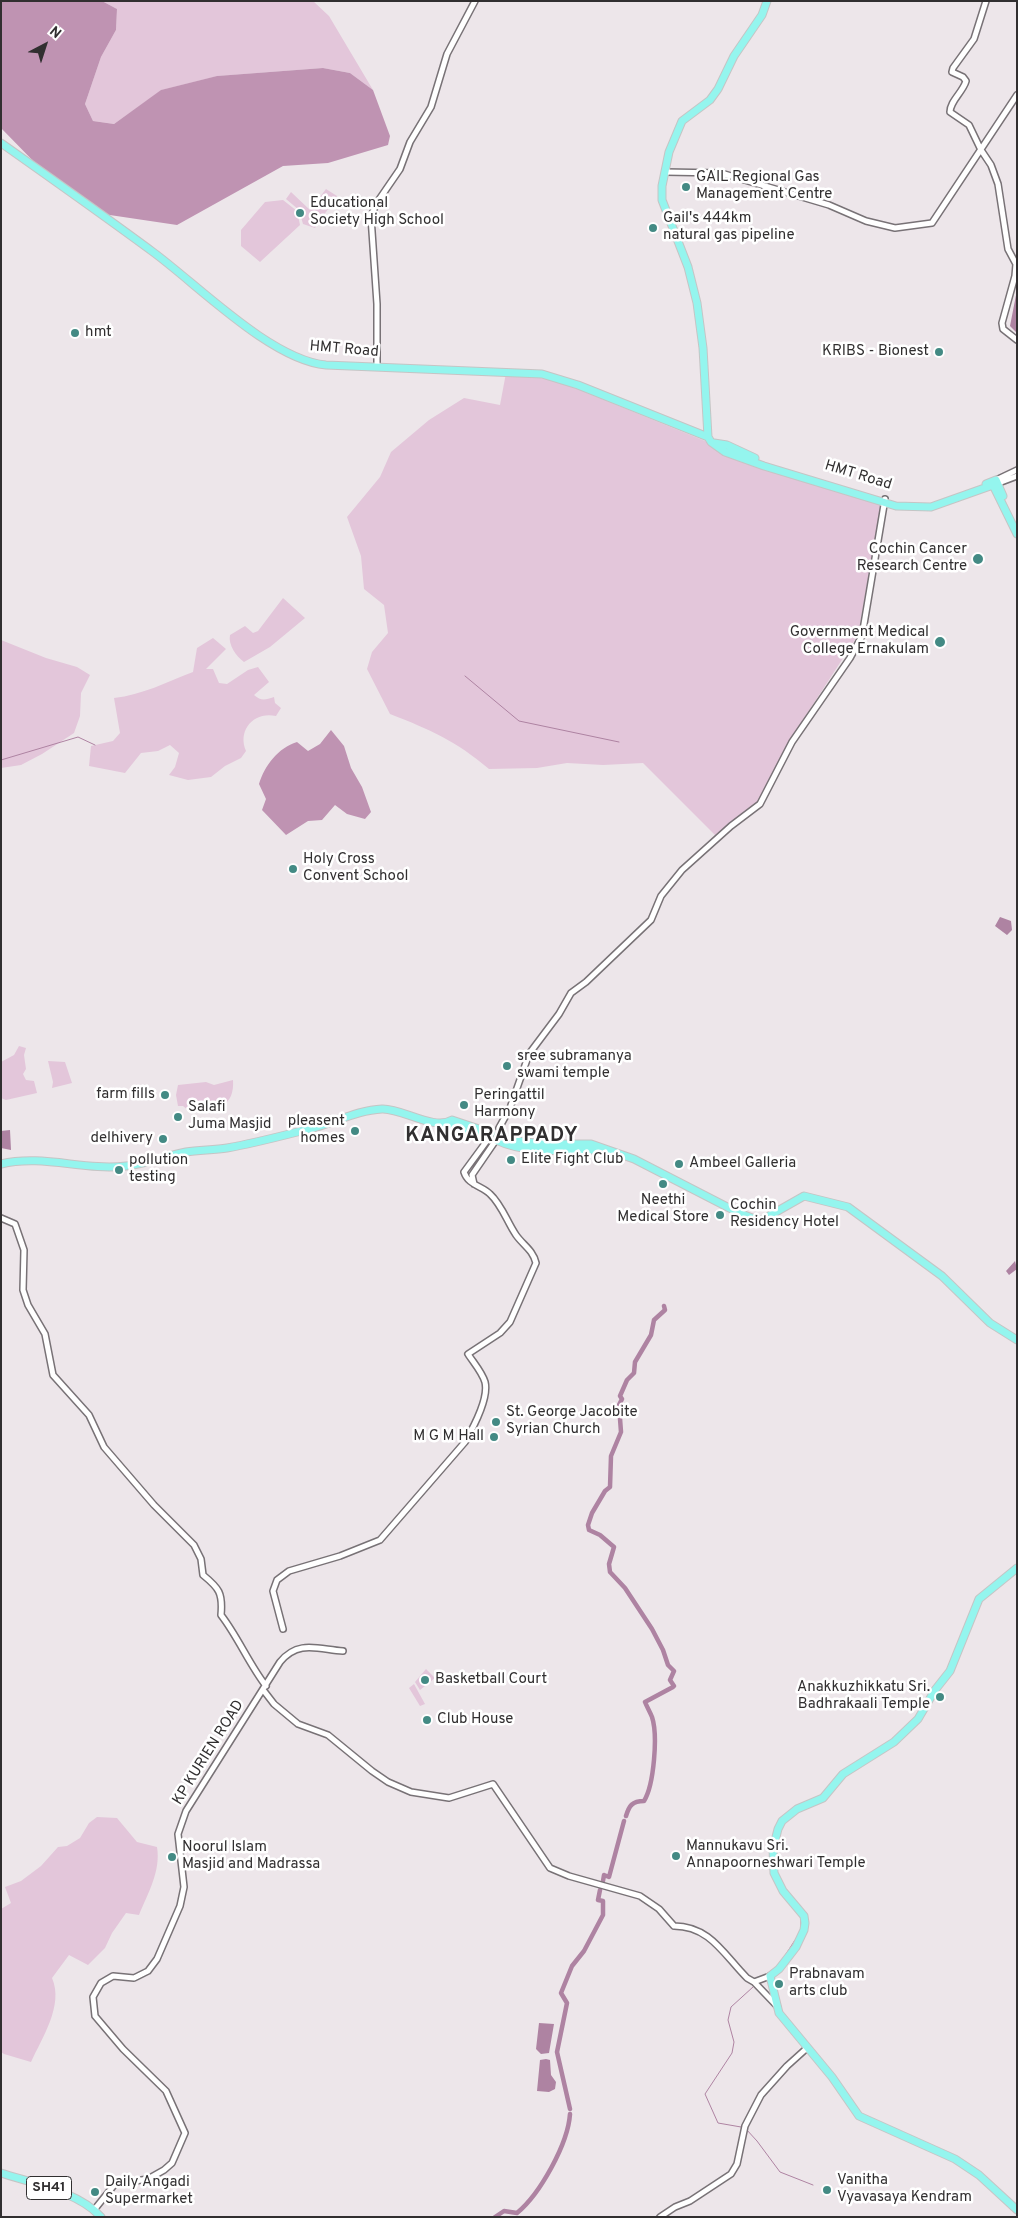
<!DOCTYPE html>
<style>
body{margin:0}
#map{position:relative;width:1018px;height:2218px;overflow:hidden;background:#ede6ea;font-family:Overpass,sans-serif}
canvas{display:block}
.frame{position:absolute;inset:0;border:2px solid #312f30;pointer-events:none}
.north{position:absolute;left:20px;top:20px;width:50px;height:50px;-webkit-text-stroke:4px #fff;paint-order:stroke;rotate:40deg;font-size:14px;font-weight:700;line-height:20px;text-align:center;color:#312f30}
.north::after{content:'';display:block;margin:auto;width:18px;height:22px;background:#312f30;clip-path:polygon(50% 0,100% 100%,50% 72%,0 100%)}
</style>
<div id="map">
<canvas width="1018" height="2218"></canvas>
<div class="frame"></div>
<div class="north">N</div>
</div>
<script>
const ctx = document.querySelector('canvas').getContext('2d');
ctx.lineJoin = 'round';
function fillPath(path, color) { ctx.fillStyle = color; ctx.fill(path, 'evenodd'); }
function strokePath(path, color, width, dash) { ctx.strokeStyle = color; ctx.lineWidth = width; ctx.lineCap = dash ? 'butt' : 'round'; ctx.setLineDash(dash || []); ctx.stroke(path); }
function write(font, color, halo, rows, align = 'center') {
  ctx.font = font + ' Overpass,sans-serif'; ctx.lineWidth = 5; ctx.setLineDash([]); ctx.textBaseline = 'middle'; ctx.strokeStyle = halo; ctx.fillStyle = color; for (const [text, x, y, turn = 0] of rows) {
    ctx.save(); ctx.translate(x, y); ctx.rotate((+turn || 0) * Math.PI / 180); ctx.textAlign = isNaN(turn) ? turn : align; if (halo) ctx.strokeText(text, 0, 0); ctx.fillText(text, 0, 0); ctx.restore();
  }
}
fillPath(new Path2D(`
 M102,1H313L329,16L373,90L350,73L323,68L218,76L162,90L114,124L93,121L85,104L101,57L116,30L117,9Z
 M326,189L337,196L315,228L303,224L299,210L286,199L291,192L310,210Z
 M283,200L297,211L300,225L260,262L241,246V230L265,202Z
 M506,373L555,380L710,443L881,504L858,635L790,740L759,802L718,838L643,763L603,765L567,763L537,768L489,769C456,741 431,730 390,714L367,669L372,652L388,633L384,605L364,589L361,556L347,517L380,477L391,452L429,420L464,398L500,405Z
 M283,598L305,618L270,647L244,662C236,656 228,645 230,635L245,626L253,633L258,631Z
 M213,638L226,649L206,669H213L219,683L227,684L248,670L258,667L269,682L254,695C261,701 265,700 274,697L275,703L281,708L276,716C254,711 237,730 246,751L241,758L225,766L211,777L188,780L169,775L175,767L179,753L170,745L158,751L141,753L125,773L89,766L91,746L113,741L120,733L114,698C142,695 167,682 193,672L197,648Z
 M1,640L46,658L77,667L90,675L81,693L80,716L74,733L42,754L21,765L1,768Z
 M19,1046L26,1048L24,1055L26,1069L23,1074L26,1080L34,1081L37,1093L6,1100L1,1098V1062L14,1055Z
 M48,1061L65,1062L72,1083L52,1088L53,1082Z
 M233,1080C235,1109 213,1112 189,1111L183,1106H178L176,1095L178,1085L206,1082L214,1085Z
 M426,1669L435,1678L420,1690L415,1682Z
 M414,1684L425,1704L420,1706L409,1688Z
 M97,1817L117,1818L137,1842L157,1847C161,1871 148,1893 139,1915L126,1913L112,1933L105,1948L88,1965L69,1955L52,1978C64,2005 42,2038 31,2062L4,2054L1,2052V1909L11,1903L5,1887L21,1881L41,1866L58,1847L67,1846L80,1838L89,1823Z`), '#e3c6da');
fillPath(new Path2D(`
 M1,1H102L117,9L116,30L101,57L85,104L93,121L114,124L161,90L217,76L323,68L350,73L373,90L390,136L388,145L328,163L283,166L177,225L103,214L43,171L1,128Z
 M331,730L344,746L351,768L362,787L371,812L365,819L347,814L335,805L322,820L308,821L286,835L262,810L266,799L259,784C265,765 278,748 297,742L308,751L320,744Z`), '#bf93b2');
fillPath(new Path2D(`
 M1017,290V333L1010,326Z
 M1000,917L1011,921L1012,930L1007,935L995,926Z
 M10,1130L11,1150L1,1148V1131Z
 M1015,1261L1017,1269L1009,1275L1006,1271Z
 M539,2023L554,2024L549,2053L541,2054L536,2049Z
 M546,2059L550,2060L551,2075L556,2082L555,2089L549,2092L537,2091L540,2060Z`), '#ae83a2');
strokePath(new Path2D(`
 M465,676L519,721L619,742
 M1,760L78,737L95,745
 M801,1928V1920
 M786,1954L795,1940
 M741,2127L718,2123L705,2094L732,2053L734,2042L728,2020L731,2007L753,1987
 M746,2129L757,2141L780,2172L813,2185`), '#ae83a2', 1);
strokePath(new Path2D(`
 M626,1816C629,1806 632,1801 644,1801C654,1785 658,1735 652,1717C650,1712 647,1707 645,1702L673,1687L674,1686L670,1680L674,1671L668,1665L663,1650L652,1629L625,1588L610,1572L609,1564L614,1547L600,1535L589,1530L588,1525L592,1513L605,1491L610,1487L611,1456L621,1432L619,1405L622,1399L620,1396L627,1380L634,1373L635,1362L651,1335L654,1320L665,1310L664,1306
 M603,1881L604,1875L609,1877L624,1821
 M570,2109L557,2052L567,2003L561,1993L572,1966L584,1951L603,1915V1901L598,1900L600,1890
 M495,2217L504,2211L517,2213C540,2194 568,2144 570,2114`), '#ae83a2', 4.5);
const minor = new Path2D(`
 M986,1L974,39L953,68L952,72L963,77L966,81C963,92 950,101 950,112L969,125L981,150L991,165L998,184L1008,249L1016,264L1015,276L1002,323L1003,329L1017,340
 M665,172L721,173L829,205L866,221L895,228L932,223L1017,95
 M377,367V304L371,217L376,204L400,169L410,142L431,107L447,54L475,1
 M996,480L1017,470
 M996,484L1017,476
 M499,1128L510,1108L529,1054L559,1014L571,993L586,982L651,920L661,896L682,870L731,826L760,804L792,742L850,658L862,636L885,499
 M474,1184L472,1175L496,1140
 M1,1218L15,1224L24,1250L23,1290L28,1305L45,1334L53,1375L89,1415L104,1447L154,1505L194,1545L201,1559L203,1575C219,1588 223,1593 221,1615C238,1637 249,1664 266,1686
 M283,1629L273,1591L277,1580L289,1571L340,1556L380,1540L465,1442C473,1428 489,1398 485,1382C482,1372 473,1362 468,1354L500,1333L510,1322L536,1263C533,1250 523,1245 516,1235C507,1222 502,1205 490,1194C482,1186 468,1185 464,1172L489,1138
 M264,1691L274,1704L298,1724L328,1735L372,1771L388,1782L411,1792L449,1798L493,1784L550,1868L569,1876L640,1896L659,1909L674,1926C710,1926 724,1955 747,1978L754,1982L770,1976
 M754,1982L777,2006
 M94,2210L115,2184L148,2179L164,2170L172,2163L185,2133L166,2091L123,2049L95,2016L93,1997L101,1983L113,1976L134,1978L148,1971L157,1959L180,1906L184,1887L178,1834L186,1811L280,1662C298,1640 317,1649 343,1651
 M660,2217L675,2207L690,2201L731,2174L737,2164L745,2126L761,2095L787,2066L807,2048`);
const major = new Path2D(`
 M1,143C52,179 103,215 153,252C198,285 271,360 326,365L542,374L578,385L708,437L711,442L725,452L764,466L896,506L931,507L993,485L1017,534
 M708,437L703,348L697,303L688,267L662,200V186L669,152L682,121L710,100L718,89L734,56L762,15L767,1
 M714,443L727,445L755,458
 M986,484L996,480L1003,496
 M448,1123L452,1128L489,1138
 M498,1136L509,1140L543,1144H591L634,1159L739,1213L760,1221L804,1196L848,1207L942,1276L990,1323L1017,1340
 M496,1140C526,1154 560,1150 592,1150L597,1147
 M1,1164C43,1154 84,1171 126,1166C147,1164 166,1156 186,1152C199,1150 214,1150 227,1148C256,1143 285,1135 313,1128C336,1122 358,1110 382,1109C402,1108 434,1131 452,1120L491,1133
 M1017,1568L979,1599L950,1671L935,1690L918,1719L894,1742L843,1774L823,1798L797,1809L782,1821L778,1829L773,1849L774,1873L783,1891L804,1916L805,1923L804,1930L796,1947L779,1969L770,1976L779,2013L832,2077L859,2116L955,2159L979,2175L1017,2210
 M1,2173C32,2183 79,2192 101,2217`);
strokePath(minor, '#787276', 8);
strokePath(major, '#c5c5c5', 9);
strokePath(minor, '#fff', 5);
strokePath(major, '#94f5ee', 7);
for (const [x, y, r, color] of [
 [686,187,5,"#438a84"],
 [300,213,5,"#438a84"],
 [653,228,5,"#438a84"],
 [75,333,5,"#438a84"],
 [939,352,5,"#438a84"],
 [978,559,6,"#438a84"],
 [940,642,6,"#438a84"],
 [293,869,5,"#438a84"],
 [507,1066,5,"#438a84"],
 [165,1095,5,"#438a84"],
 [464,1105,5,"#438a84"],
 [178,1117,5,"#438a84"],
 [355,1131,5,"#438a84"],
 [163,1139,5,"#438a84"],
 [511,1160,5,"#438a84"],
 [679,1164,5,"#438a84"],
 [119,1170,5,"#438a84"],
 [663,1184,5,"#438a84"],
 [720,1215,5,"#438a84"],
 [496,1422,5,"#438a84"],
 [494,1437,5,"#438a84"],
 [425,1680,5,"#438a84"],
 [940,1697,5,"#438a84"],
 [427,1720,5,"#438a84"],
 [676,1856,5,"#438a84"],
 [172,1857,5,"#438a84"],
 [779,1984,5,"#438a84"],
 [827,2190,5,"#438a84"],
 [95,2192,5,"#438a84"]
]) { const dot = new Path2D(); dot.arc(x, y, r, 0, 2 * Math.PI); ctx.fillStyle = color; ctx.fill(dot); strokePath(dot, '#fff', 2); }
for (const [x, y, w] of [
 [49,2188,45]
]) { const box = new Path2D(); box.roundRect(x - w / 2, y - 11.5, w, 23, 4); ctx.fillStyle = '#fff'; ctx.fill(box); strokePath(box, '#312f30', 1); }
write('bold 14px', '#312f30', null, [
 ["SH41",49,2188]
]);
write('15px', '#312f30', '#fff', [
 ["GAIL Regional Gas",696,178],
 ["Management Centre",696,195],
 ["Educational",310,204],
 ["Society High School",310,221],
 ["Gail's 444km",663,219],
 ["natural gas pipeline",663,236],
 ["hmt",85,333],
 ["KRIBS - Bionest",929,352,"right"],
 ["Cochin Cancer",967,550,"right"],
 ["Research Centre",967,567,"right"],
 ["Government Medical",929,633,"right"],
 ["College Ernakulam",929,650,"right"],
 ["Holy Cross",303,860],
 ["Convent School",303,877],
 ["sree subramanya",517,1057],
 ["swami temple",517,1074],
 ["farm fills",155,1095,"right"],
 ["Peringattil",474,1096],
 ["Harmony",474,1113],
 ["Salafi",188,1108],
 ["Juma Masjid",188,1125],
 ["pleasent",345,1122,"right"],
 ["homes",345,1139,"right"],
 ["delhivery",153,1139,"right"],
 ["Elite Fight Club",521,1160],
 ["pollution",129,1161],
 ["testing",129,1178],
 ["Ambeel Galleria",689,1164],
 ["Neethi",663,1201,"center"],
 ["Medical Store",663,1218,"center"],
 ["Cochin",730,1206],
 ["Residency Hotel",730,1223],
 ["St. George Jacobite",506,1413],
 ["Syrian Church",506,1430],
 ["M G M Hall",484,1437,"right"],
 ["Basketball Court",435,1680],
 ["Anakkuzhikkatu Sri.",930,1688,"right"],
 ["Badhrakaali Temple",930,1705,"right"],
 ["Club House",437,1720],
 ["Mannukavu Sri.",686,1847],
 ["Annapoorneshwari Temple",686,1864],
 ["Noorul Islam",182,1848],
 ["Masjid and Madrassa",182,1865],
 ["Prabnavam",789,1975],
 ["arts club",789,1992],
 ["Vanitha",837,2181],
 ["Vyavasaya Kendram",837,2198],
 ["Daily Angadi",105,2183],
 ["Supermarket",105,2200]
], 'left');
write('15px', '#312f30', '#fff', [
 ["HMT Road",344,350,5],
 ["HMT Road",858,476,17],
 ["KP KURIEN ROAD",209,1753,-58]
]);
ctx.letterSpacing = '1px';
write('bold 20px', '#312f30', '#fff', [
 ["KANGARAPPADY",492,1137]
]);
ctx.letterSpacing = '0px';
</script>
